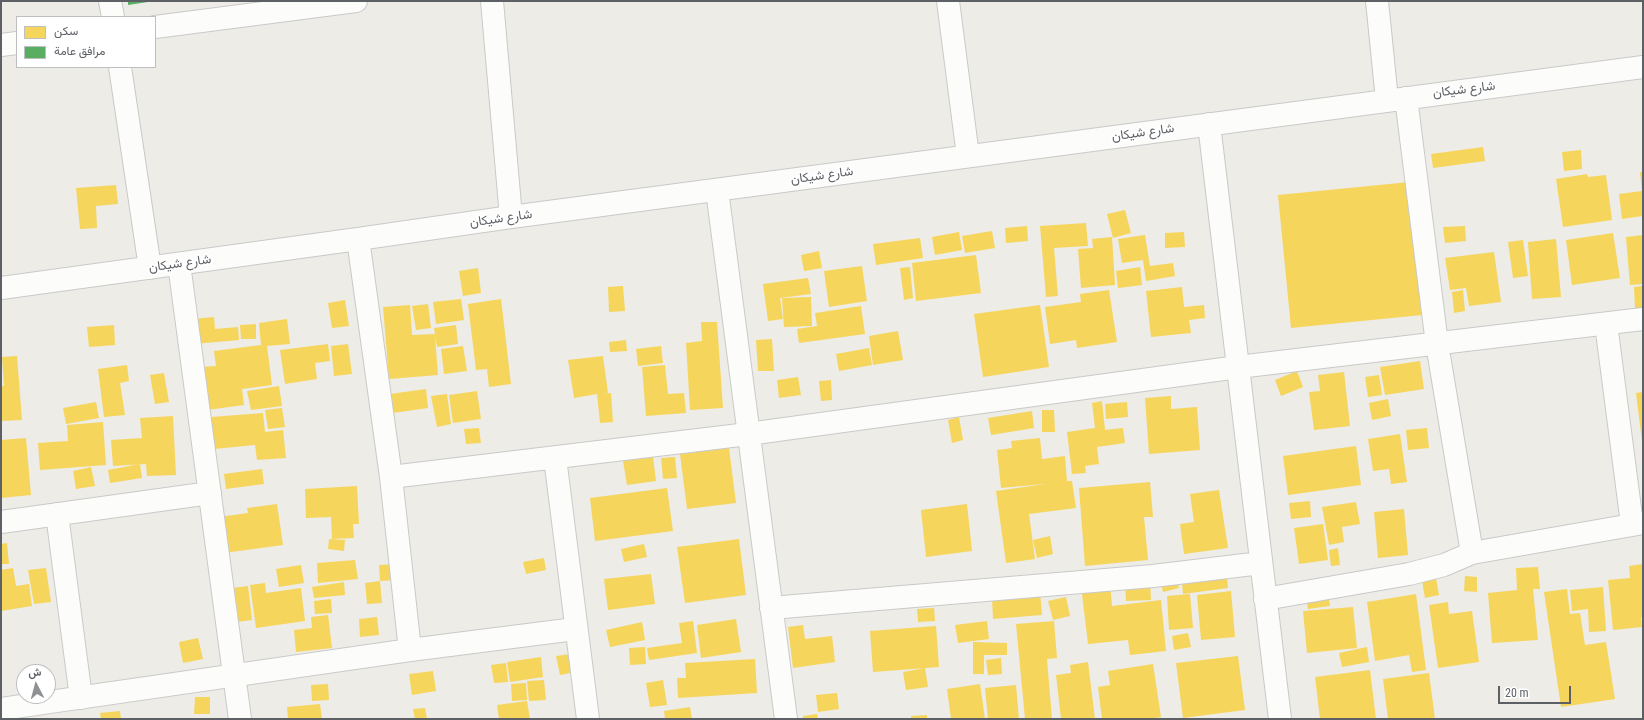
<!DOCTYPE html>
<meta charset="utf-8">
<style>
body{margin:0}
#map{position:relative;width:1644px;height:720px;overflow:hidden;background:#edece7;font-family:"Roboto Condensed",Vazirmatn,sans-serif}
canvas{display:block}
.frame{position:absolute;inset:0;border:2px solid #5d6065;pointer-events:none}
.legend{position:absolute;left:16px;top:16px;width:140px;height:52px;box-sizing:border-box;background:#fff;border:1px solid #bebfc1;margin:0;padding:5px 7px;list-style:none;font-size:12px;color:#5d6065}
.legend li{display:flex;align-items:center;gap:8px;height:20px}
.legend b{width:20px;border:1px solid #bebfc1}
.north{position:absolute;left:16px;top:664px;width:40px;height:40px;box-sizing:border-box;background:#fff;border:1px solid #bebfc1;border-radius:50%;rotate:354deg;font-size:11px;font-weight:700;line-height:16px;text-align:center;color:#5d6065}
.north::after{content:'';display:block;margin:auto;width:14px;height:18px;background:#8f9192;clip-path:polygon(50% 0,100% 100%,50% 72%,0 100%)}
.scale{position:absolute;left:1498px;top:686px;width:73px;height:18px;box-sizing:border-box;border:2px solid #5d6065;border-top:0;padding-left:5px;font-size:12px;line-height:14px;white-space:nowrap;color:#5d6065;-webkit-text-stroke:3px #fff;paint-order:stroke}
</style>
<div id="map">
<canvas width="1644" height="720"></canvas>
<div class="frame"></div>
<ul class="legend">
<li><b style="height:11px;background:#f6d55c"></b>سكن</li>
<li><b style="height:11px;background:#5aae61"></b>مرافق عامة</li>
</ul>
<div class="north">ش</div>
<div class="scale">20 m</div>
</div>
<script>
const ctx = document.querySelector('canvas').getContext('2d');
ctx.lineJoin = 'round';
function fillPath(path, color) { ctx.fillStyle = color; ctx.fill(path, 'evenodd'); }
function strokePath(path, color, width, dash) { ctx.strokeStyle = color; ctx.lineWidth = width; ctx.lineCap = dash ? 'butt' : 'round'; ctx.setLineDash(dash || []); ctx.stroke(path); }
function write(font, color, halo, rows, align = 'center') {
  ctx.font = font + ' "Roboto Condensed",Vazirmatn,sans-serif'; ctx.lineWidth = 4; ctx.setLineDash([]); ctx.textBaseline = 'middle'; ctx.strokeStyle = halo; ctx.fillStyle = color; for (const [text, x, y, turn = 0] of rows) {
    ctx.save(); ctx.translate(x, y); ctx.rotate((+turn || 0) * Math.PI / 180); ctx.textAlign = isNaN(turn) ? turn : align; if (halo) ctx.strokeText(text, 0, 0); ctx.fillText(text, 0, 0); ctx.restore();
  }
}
fillPath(new Path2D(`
 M1483,147L1485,161L1433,168L1431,154Z
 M1581,150L1582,169L1564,171L1562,152Z
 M1640,172H1643V216L1622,219L1619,194L1642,191Z
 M1587,174L1588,177L1606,175L1612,220L1563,227L1556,179Z
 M1409,182L1422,315L1291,328L1278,195Z
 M116,185L118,204L96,206L97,228L80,229L76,188Z
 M1125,210L1131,233L1113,238L1107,214Z
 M1086,223L1088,246L1054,248L1058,296L1046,297L1040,226Z
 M1027,226L1028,241L1006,243L1005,228Z
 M1465,226L1466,241L1445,243L1443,227Z
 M992,231L995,248L965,253L962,236Z
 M959,232L962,250L935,255L932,237Z
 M1184,232L1185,247L1165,248V233Z
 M1613,233L1620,278L1572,285L1566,240Z
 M1145,235L1150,266L1173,263L1175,276L1146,281L1143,260L1122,263L1118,239Z
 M1643,235V284L1630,285L1626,237Z
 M1112,237L1115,285L1081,288L1078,249L1093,248L1092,239Z
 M920,238L923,258L876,265L873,244Z
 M1556,239L1561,297L1532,299L1528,242Z
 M1523,240L1528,276L1513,278L1508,242Z
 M819,251L822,268L804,271L801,255Z
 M1494,252L1501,302L1469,306L1466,288L1450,290L1445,258Z
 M976,255L981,293L916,301L912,263Z
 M862,266L867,301L829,307L824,271Z
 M910,267L913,298L904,300L900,268Z
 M1140,267L1142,285L1118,288L1116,271Z
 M478,268L481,293L463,296L459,271Z
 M808,278L811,294L780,298L783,319L768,321L763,284Z
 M623,286L625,311L609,312L608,287Z
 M1643,286V308L1635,309L1634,287Z
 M1182,287L1184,307L1204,305L1205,318L1189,320L1191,333L1151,337L1146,291Z
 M1109,290L1117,342L1077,348L1076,340L1050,344L1045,307L1081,302L1080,294Z
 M1463,290L1465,311L1454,313L1452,292Z
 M811,297L812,326L784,327L782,298Z
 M461,299L464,320L436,324L433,302Z
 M501,299L511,384L489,387L487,369L476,370L468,304Z
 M345,300L349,326L332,328L328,303Z
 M428,304L431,328L416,330L412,306Z
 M410,305L412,335L435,334L434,328L456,325L458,344L437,347L435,336L438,375L389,379L383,307Z
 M1040,305L1049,367L983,377L974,314Z
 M861,306L865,334L799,343L797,329L817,326L815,313Z
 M214,317L215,329L238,327L239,340L194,344L192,319Z
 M287,319L290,344L267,346L272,385L242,389L244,405L207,410L202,367L216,366L214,351L261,345L259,323Z
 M701,322H717L723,408L690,410L686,343L702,341Z
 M256,324V339H241L240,325Z
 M114,325L115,345L89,347L87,327Z
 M898,331L903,360L873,365L869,336Z
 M772,339L774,371H758L756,340Z
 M626,340L627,351L610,352L609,342Z
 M328,344L330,361L315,363L317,379L285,384L280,350Z
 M348,344L352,374L334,376L331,346Z
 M463,346L467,371L444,374L441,349Z
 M661,346L663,363L638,366L636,349Z
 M869,348L872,365L839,371L836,354Z
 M17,356L22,420L1,421V386H4L2,357Z
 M603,356L608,393L602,394L611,393L613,422L600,423L597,394L574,398L568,360Z
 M1420,361L1424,389L1385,395L1380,367Z
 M127,365L129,381L120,383L125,415L104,417L98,369Z
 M665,365L668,394L684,393L686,413L646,416L642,367Z
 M1297,371L1303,387L1281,396L1275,380Z
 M1344,372L1350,426L1314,430L1309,392L1320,391L1318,375Z
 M164,373L169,402L155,404L150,375Z
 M1379,375L1382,395L1368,397L1365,377Z
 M798,377L801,395L779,398L777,380Z
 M831,380L832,400L821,401L819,381Z
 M279,386L282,406L251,410L247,391Z
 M426,389L428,408L393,413L390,394Z
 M477,391L481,419L453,423L449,395Z
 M1643,392V441H1642L1636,393Z
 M447,394L451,424L437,427L431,396Z
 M1171,396V409L1197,407L1200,450L1149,454L1145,398Z
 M1388,399L1391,416L1372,420L1369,403Z
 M1102,401L1105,430L1123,428L1125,443L1097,447L1099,464L1085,466L1086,473L1072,474L1067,432L1095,428L1092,403Z
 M96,402L99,418L66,424L63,408Z
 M1127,402L1128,417L1106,419L1105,404Z
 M282,408L285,427L268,429L265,410Z
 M1042,410H1054L1055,432H1042Z
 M1032,411L1034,428L991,435L988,418Z
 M263,413L265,432L283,430L286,458L257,460L255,445L214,449L211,417Z
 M173,416L176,475L147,476L146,464L113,466L111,440L142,438L140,418Z
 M959,417L963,440L952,443L948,420Z
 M103,422L106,465L40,470L38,443L68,441L67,425Z
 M479,428L481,443L466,444L464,429Z
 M1427,428L1429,448L1408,450L1406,430Z
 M1400,434L1407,482L1391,484L1389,469L1373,471L1368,439Z
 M26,438L31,495L1,498V440Z
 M1040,438L1042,459L1065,456L1067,481H1072L1076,508L1029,514L1035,559L1006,563L996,491L1045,484L1001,488L997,450L1012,448L1011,441Z
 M1356,446L1361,485L1288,495L1283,456Z
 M729,448L736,503L687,509L680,454Z
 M653,457L656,481L627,485L623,461Z
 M675,457L677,478L663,479L661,458Z
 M140,464L142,478L110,483L108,470Z
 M91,467L95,486L76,489L73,471Z
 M262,469L264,484L226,489L224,474Z
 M1150,482L1153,517H1144L1148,560L1085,566L1079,488Z
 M357,486L359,524H353L354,538L332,539L331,517L306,518L305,489Z
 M667,488L673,531L595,541L590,498Z
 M1219,490L1228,548L1184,554L1180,524L1194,522L1190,494Z
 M1310,501L1311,517L1291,519L1289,503Z
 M1356,502L1360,524L1342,527L1344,542L1329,545L1322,507Z
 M277,504L283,545L224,553L219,517L248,513L247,508Z
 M967,504L972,551L926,557L921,510Z
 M1404,509L1408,555L1378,558L1374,512Z
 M1323,524L1328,560L1299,564L1294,528Z
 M1050,536L1053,554L1037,558L1033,540Z
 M329,539L345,540L344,551L328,549Z
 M739,539L746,595L685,603L677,547Z
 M7,543L9,564H1V544Z
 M644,544L647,557L624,562L621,549Z
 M1338,548L1340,565L1331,566L1329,550Z
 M544,558L546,570L526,574L523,562Z
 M355,560L358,579L318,583L317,563Z
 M397,564L399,580L380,581L379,565Z
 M1643,564V617H1641L1642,627L1613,630L1608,580L1630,578L1629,566Z
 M301,565L304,583L279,587L276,569Z
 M1226,567L1228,588L1183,594L1181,573Z
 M1538,567L1540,589H1533L1538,640L1492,643L1488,593L1517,590L1516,568Z
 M13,568L16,586L29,584L32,606L1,611V570Z
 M46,568L51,602L34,604L28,570Z
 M651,574L655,604L608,610L604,579Z
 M1175,574L1179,588L1163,592L1160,578Z
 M1465,576L1477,577V592L1464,591Z
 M1436,578L1439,595L1425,598L1422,581Z
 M1150,580L1151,600L1126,601L1125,581Z
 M380,581L382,603L367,604L365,583Z
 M344,582L345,595L314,598L312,587Z
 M265,583L266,593L301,588L305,621L256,628L250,585Z
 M1110,583L1112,606L1161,600L1166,651L1130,655L1128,640L1088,644L1081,586Z
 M248,586L252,620L236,622L232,588Z
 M1603,587L1606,631L1589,632L1588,609L1572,611L1570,590Z
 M1567,589L1570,614L1580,613L1585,645L1606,642L1615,699L1561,707L1544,592Z
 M1231,591L1235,637L1201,640L1197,595Z
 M1040,592L1042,615L993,619L992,598Z
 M1328,593L1330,606L1308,609L1306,596Z
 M1190,594L1193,628L1169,630L1167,596Z
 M1416,594L1426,670L1412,672L1409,655L1375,661L1367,602Z
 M1066,597L1070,616L1053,620L1048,601Z
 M331,599L332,613L315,614L314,601Z
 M1448,602L1449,614L1472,611L1479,662L1438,668L1429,605Z
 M1353,607L1357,648L1307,653L1303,611Z
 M934,608L935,621L918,622L917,609Z
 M328,615L332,648L296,652L294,630L312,628L311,617Z
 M377,617L379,635L360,637L359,619Z
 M736,619L741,652L701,658L697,625Z
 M693,621L697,653L649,660L647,648L682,643L679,623Z
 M987,621L989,639L958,643L955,625Z
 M1054,621L1057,658L1047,659L1052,719H1025L1016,624Z
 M642,622L645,640L610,647L606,630Z
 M803,625L805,639L832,636L835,662L793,668L788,627Z
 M936,626L939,667L873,672L870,631Z
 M1188,633L1191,647L1174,650L1172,636Z
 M198,638L203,659L183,663L179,642Z
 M973,642L1007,643V655H984V674H973Z
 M645,647L646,664L630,665L629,648Z
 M1367,647L1369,662L1342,667L1339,653Z
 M571,654L575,672L560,675L556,656Z
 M1238,656L1245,710L1183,718L1176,663Z
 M541,657L543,677L510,682L507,662Z
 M1001,658L1002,674L988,675L986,660Z
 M755,659L757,693L678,698L677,678H686L685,663Z
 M1088,662L1095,719H1061L1056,675L1071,673L1070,665Z
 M506,663L508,682L494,683L491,665Z
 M1153,664L1161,717L1151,719H1102L1098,687L1110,685L1108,671Z
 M925,668L928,687L906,690L903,672Z
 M1370,670L1376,719H1320L1315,677Z
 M433,671L436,691L412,695L409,674Z
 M1429,673L1435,719H1388L1383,679Z
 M544,680L546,700L529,701L527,681Z
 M663,680L667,705L650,707L646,683Z
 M526,683L527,700L512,701L511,684Z
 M328,684L329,700L312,701L311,685Z
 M980,684L985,719H951L947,689Z
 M1016,685L1019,719H988L985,688Z
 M837,693L839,709L818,712L816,695Z
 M195,697H210V714H194Z
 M527,701L530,719H499L497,705Z
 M320,704L322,719H288L287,707Z
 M690,707L692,719H665L664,711Z
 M425,708L427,719H415L413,709Z
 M120,711L121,719H101L100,713Z
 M817,714L818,719H803V716Z
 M927,715V719H911V716Z`), '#f6d55c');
fillPath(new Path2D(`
 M128,1H148V2L128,5Z`), '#5aae61');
const minor = new Path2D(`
 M110,1L113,17
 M492,1L511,217
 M948,1L968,156
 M1377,1L1387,100
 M155,27L356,1
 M1,45L17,43
 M120,67L150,268
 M1406,98L1437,344L1472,553
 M1209,124L1280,719
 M717,190L786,719
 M358,239L391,477L410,650
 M179,264L240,719
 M1,288L358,239L511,217L1643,67
 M1606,324L1632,524
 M555,458L588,719
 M391,477L748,434L1238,367L1643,319
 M57,514L81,698
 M1,522L210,493
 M1265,599L1409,574L1444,565L1472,553L1643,523
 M771,608L1153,576L1261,563
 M1,709L410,650L575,629`);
strokePath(minor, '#c9c9c9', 24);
strokePath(minor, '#fcfcfb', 22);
write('13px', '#5d6065', '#fff', [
 ["شارع شيكان",1464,90,-7],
 ["شارع شيكان",1143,133,-8],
 ["شارع شيكان",822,176,-8],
 ["شارع شيكان",501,219,-8],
 ["شارع شيكان",180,264,-8]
]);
</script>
